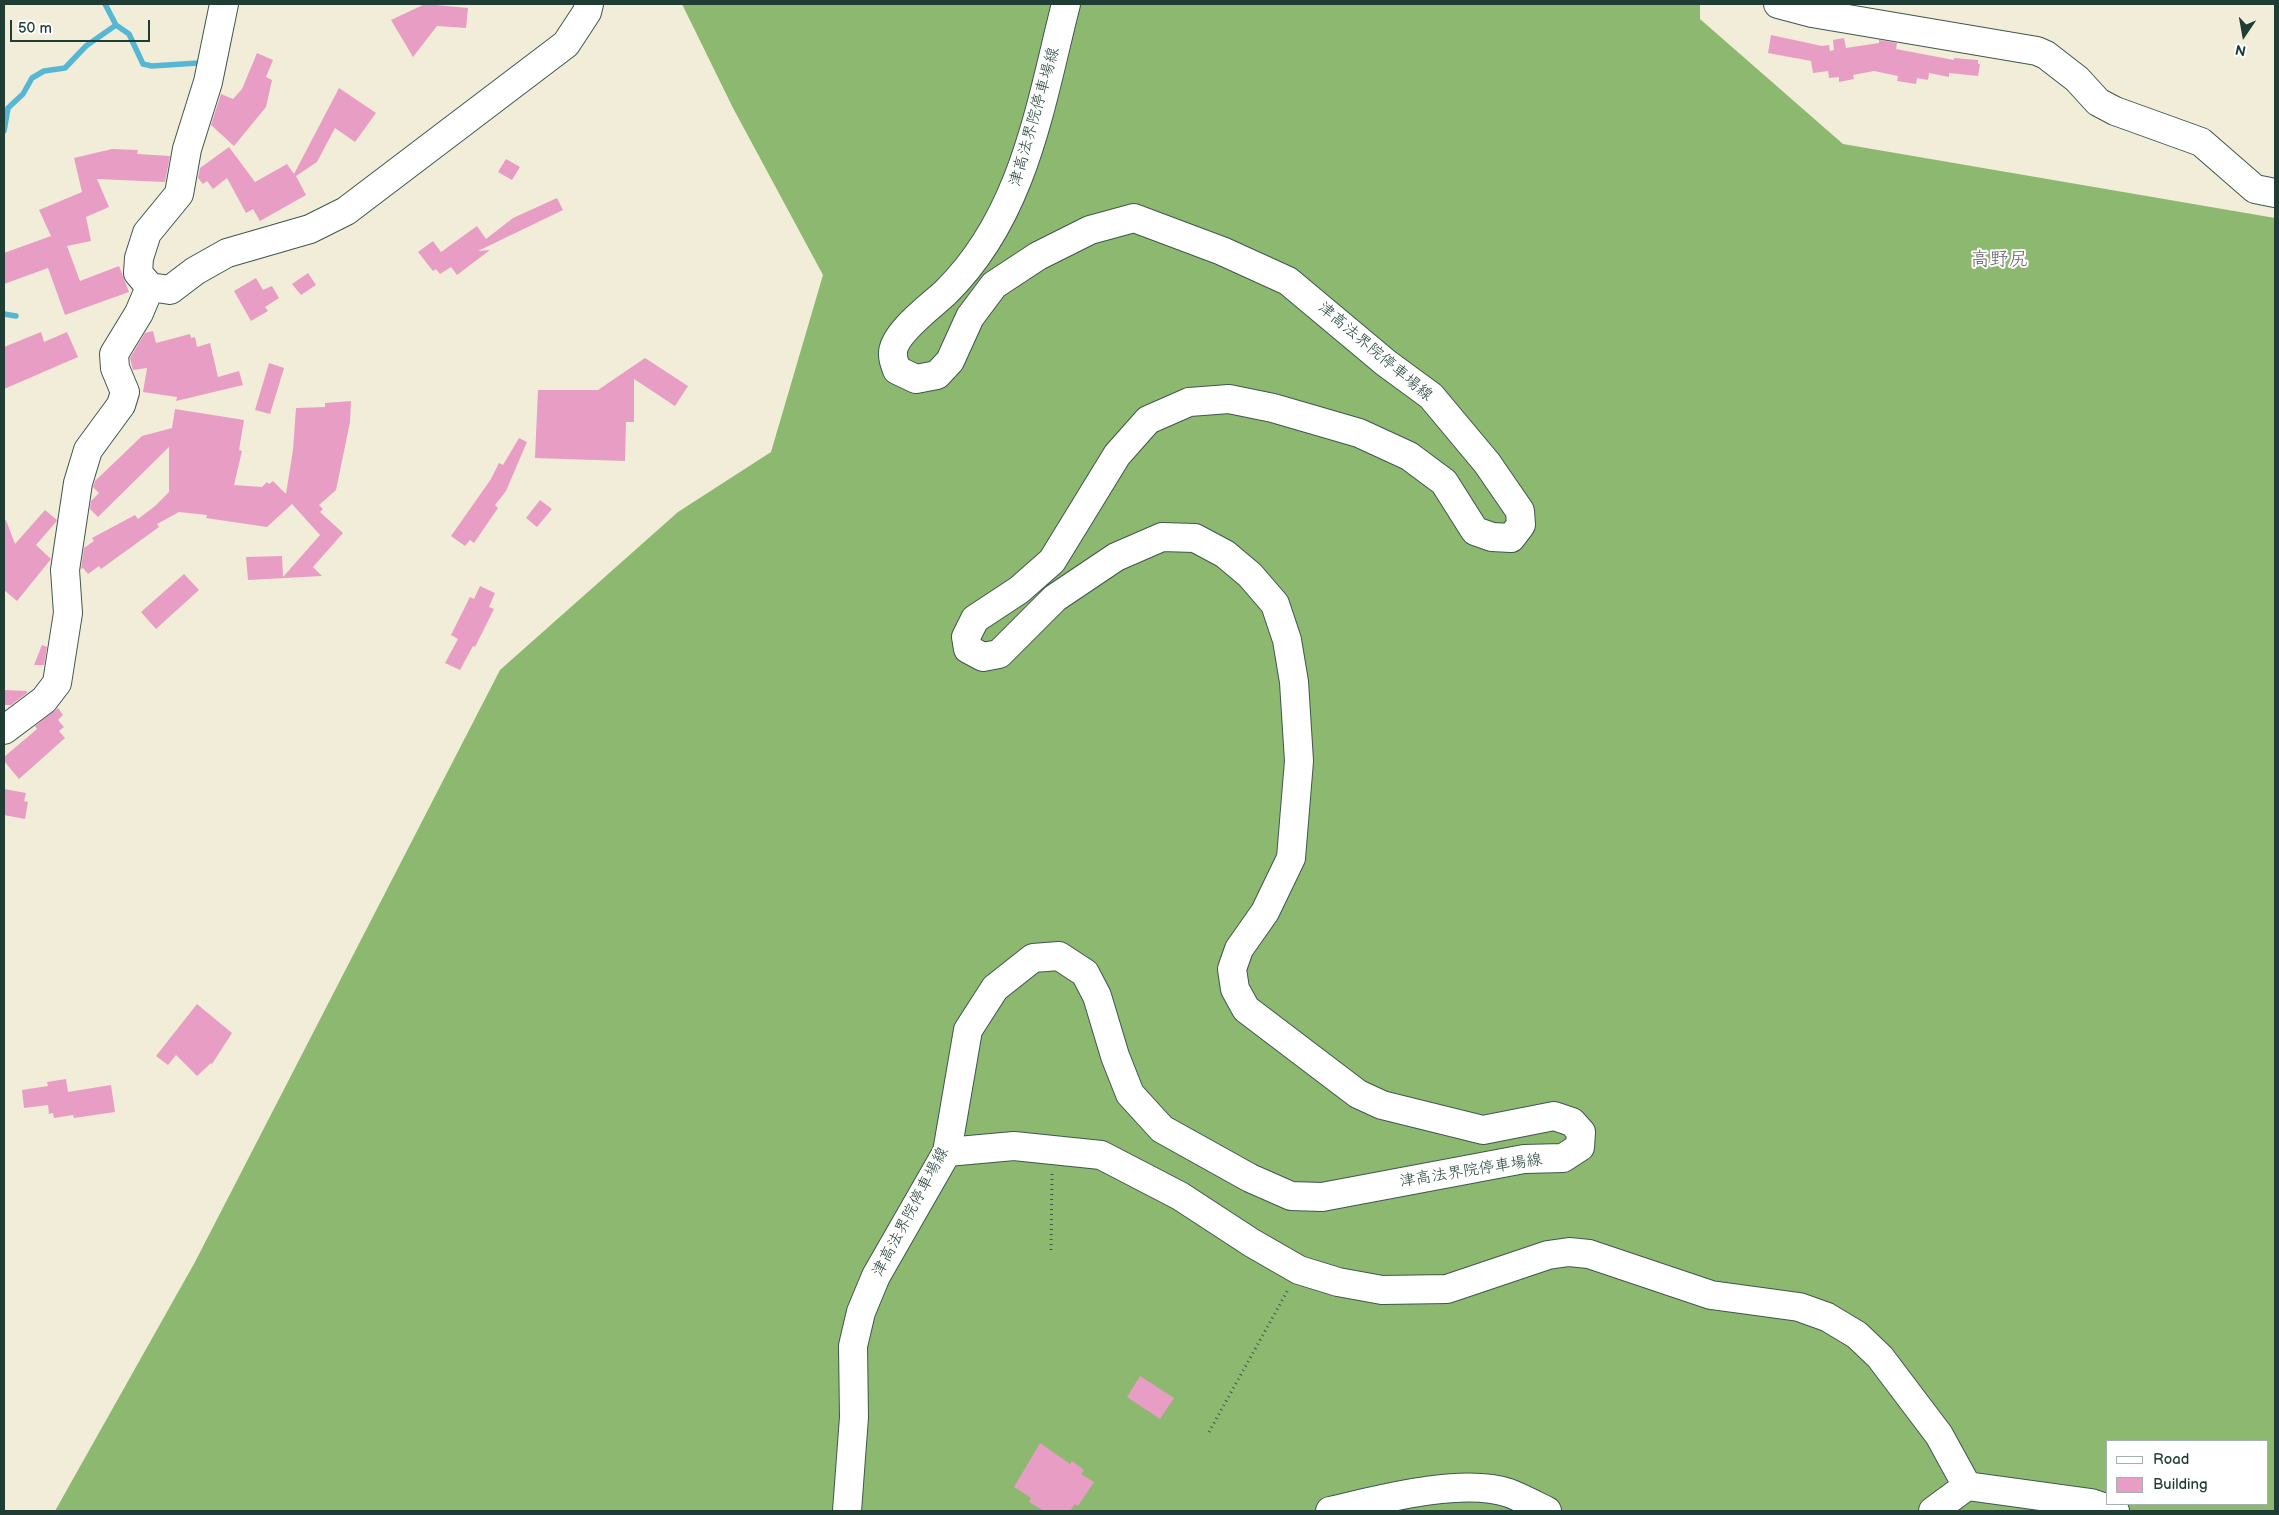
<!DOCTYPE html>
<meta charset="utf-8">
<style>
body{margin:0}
#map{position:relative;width:2279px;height:1515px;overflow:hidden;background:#f2edd8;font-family:"Balsamiq Sans",sans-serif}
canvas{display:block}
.frame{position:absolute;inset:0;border:5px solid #1f3d34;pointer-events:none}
.legend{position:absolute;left:2106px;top:1440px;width:162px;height:65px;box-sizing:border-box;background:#fff;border:1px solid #a5b1ae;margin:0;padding:6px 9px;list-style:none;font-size:15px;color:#1f3d34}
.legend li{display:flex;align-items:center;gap:10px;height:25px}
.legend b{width:25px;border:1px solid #a5b1ae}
.north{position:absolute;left:2219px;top:10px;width:50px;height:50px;-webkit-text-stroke:4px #fff;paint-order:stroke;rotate:192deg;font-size:14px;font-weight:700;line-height:20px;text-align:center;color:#1f3d34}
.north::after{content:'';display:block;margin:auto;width:18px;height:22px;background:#1f3d34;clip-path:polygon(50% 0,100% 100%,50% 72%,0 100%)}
.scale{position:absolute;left:10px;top:20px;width:140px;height:22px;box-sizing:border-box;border:2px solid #1f3d34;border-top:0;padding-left:6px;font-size:15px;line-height:18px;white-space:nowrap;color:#1f3d34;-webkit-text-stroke:4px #fff;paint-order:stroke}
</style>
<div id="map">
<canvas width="2279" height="1515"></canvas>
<div class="frame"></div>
<ul class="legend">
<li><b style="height:6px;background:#fff"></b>Road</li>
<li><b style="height:14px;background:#e89dc5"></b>Building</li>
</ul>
<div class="north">N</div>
<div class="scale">50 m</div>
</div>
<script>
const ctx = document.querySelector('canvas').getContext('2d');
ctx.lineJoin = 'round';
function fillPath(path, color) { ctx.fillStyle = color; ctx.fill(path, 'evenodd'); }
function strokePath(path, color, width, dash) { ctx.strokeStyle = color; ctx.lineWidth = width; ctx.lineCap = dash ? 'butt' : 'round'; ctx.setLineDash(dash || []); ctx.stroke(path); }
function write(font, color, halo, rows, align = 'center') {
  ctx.font = font + ' "Balsamiq Sans","Klee One",sans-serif'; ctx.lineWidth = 4; ctx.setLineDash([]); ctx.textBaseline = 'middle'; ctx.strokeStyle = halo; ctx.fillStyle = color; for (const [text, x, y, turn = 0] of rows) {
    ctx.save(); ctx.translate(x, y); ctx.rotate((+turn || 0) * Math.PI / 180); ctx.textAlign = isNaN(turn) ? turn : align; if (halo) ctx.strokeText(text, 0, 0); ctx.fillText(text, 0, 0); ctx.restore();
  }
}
fillPath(new Path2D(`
 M682,4H1700V19L1843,144L2275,218V1511H55L195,1262L500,670L678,512L771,452L823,275L733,108ZM2108,1441H2268V1504H2108Z`), '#8cb870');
strokePath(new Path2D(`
 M116,25L129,34L143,64L152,66L198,63
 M4,131L8,108L23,94L32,78L44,71L65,68L86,46L116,25L105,4
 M4,314L16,316`), '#55b7d4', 5.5);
fillPath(new Path2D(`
 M425,4L468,8L466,28L437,26L413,57L391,20Z
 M1771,35L1822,46L1829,45L1830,51L1834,50L1833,40L1844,38L1846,48L1879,43V40L1897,43L1896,49L1954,60V58L1978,60V64H1980L1978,76L1949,73V77L1929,73L1928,80L1917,78L1916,84L1897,81L1898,76L1874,71L1853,75L1854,79L1839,82V77L1829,78L1828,71L1813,73L1811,61L1768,53Z
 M257,53L273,60L266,77L272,80L266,107L234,146L211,125L221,94L233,99L242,89Z
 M339,88L376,113L355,142L335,128L317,162L296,176L306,195L260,221L253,209L246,213L227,178L213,189L207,181L203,184L198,178L200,168L229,147L255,182L287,164L294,174Z
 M112,149L138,150L137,154L170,156L165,182L97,179L109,207L86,217L91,241L67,246L80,281L119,266L129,292L65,315L48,268L4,284V253L51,236L39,210L82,192L74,158Z
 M506,159L520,167L512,180L498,172Z
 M557,198L563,210L478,251L490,250L457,275L451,267L440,274L436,269L433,271L418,252L433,241L441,252L477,226L486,239L513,218Z
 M308,273L316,285L301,295L292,284Z
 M256,278L263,290L272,286L279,298L265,307L268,311L251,321L234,291Z
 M153,331L156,343L190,334L191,338L195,337L197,347L210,343L218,377L239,371L243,385L176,401L177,397L143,392L147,368L133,370L130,358L145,333Z
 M41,332L44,342L67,332L78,357L4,389V347Z
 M645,358L688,386L675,406L634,379V422H626L625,461L535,458L538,390H598Z
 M269,363L284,368L270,414L255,410Z
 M351,401L350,422L336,490L319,505L323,509L320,512L343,533L313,567L322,576L248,580L246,557L282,556L283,577L320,535L292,504L267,527L206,518L207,515L179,512L157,524L159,527L101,569L99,566L88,574L83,568L81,569L84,548L94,541L92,538L135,515L138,519L155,506L169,492V447L98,517L90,509L91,501L99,493L93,487L95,481L142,436L172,428L175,409L244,420L239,450L242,451L234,485L262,487L267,482L269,484L273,481L286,494L293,450L296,408L325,407V403Z
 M519,438L527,442L506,491L495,505L498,508L474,543L470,540L465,546L451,536L491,479L499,463L503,465Z
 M540,500L552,509L537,527L526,518Z
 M45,510L57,520L56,522L36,545L51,559L17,601L4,590V521L6,520L15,544Z
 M184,574L199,590L156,629L141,612Z
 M480,586L495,593L489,607L494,609L475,647L473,646L460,670L445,663L458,639L451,635L470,597L474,599Z
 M42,645L47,647L44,665H34Z
 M4,690L27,691V693L11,705H4Z
 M58,708L63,715L58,720L64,727L59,731L65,738L19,779L4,761V757L37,729L35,726Z
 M4,789L26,793L24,801L28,802L25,819L4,815Z
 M197,1004L232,1033L212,1064L211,1063L197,1076L176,1055L168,1065L156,1056Z
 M66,1079L68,1092L111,1085L115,1112L74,1118L73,1115L54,1118L53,1113L49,1114L48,1105L24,1108L22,1090L48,1086L47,1082Z
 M1140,1376L1174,1398L1160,1419L1127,1397Z
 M1040,1443L1070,1464L1072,1461L1084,1470L1081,1474L1094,1482L1078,1506L1075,1504L1070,1511H1044L1029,1502L1031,1498L1014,1487Z`), '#e89dc5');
const minor = new Path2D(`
 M224,4L208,82L187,149L179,194L147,233L139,258L138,273L150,287L170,290L195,271L227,253L310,229L346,211L566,44L587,12L589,4
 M1778,4L1812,13L2037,51L2046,55L2077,79L2098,102L2115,111L2201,142L2255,189L2275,193
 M4,730L44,700L57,683L68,613L65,570L78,483L88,450L121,405L125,392L115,368L114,354L139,313L150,287
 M947,1152L1014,1146L1101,1155L1180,1196L1252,1243L1299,1270L1338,1282L1382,1290L1447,1289L1548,1255L1569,1252L1589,1254L1711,1295L1799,1307L1827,1317L1857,1335L1880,1357L1939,1435L1967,1486
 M1330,1511C1378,1500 1462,1477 1509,1493C1522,1498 1535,1505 1547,1511
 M1933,1511L1967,1486L2091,1503L2115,1511`);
const major = new Path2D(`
 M847,1511L854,1417L853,1346L861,1312L876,1276L947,1152L968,1030L995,988L1033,958L1059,956L1085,973L1097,996L1115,1056L1130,1094L1162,1129L1250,1178L1291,1196L1322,1197L1524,1159L1563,1158L1580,1147L1581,1132L1572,1122L1554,1116L1483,1130L1382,1105L1358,1094L1246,1009L1235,989L1232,969L1239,949L1265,912L1291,858L1299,761L1294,682L1287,640L1275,604L1250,575L1225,554L1195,538L1162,537L1116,557L1055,598L999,654L983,657L968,649L966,637L975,619L1019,590L1052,561L1117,455L1148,420L1189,402L1229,399L1273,408L1359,433L1409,456L1444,482L1475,531L1492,537L1511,538L1521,525L1520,511L1487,463L1431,396L1386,363L1288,281L1222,251L1134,218L1090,230L1038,256L994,285L970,317L950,361L937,375L916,379L897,370C895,365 893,360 893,355C891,335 931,306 945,293C1024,216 1040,106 1066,4`);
strokePath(minor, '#3f574d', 30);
strokePath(major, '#3f574d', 30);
strokePath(new Path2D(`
 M1051,1250L1052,1172
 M1209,1432L1289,1288`), '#3f574d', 3, [1, 4]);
strokePath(minor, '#fff', 28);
strokePath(major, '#fff', 28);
write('16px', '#1f3d34', '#fff', [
 ["津高法界院停車場線",1035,117,-74],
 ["津高法界院停車場線",1375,352,40],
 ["津高法界院停車場線",1471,1171,-9],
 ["津高法界院停車場線",911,1212,-62]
]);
write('19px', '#655f67', '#fff', [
 ["高野尻",1999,260]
]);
</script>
